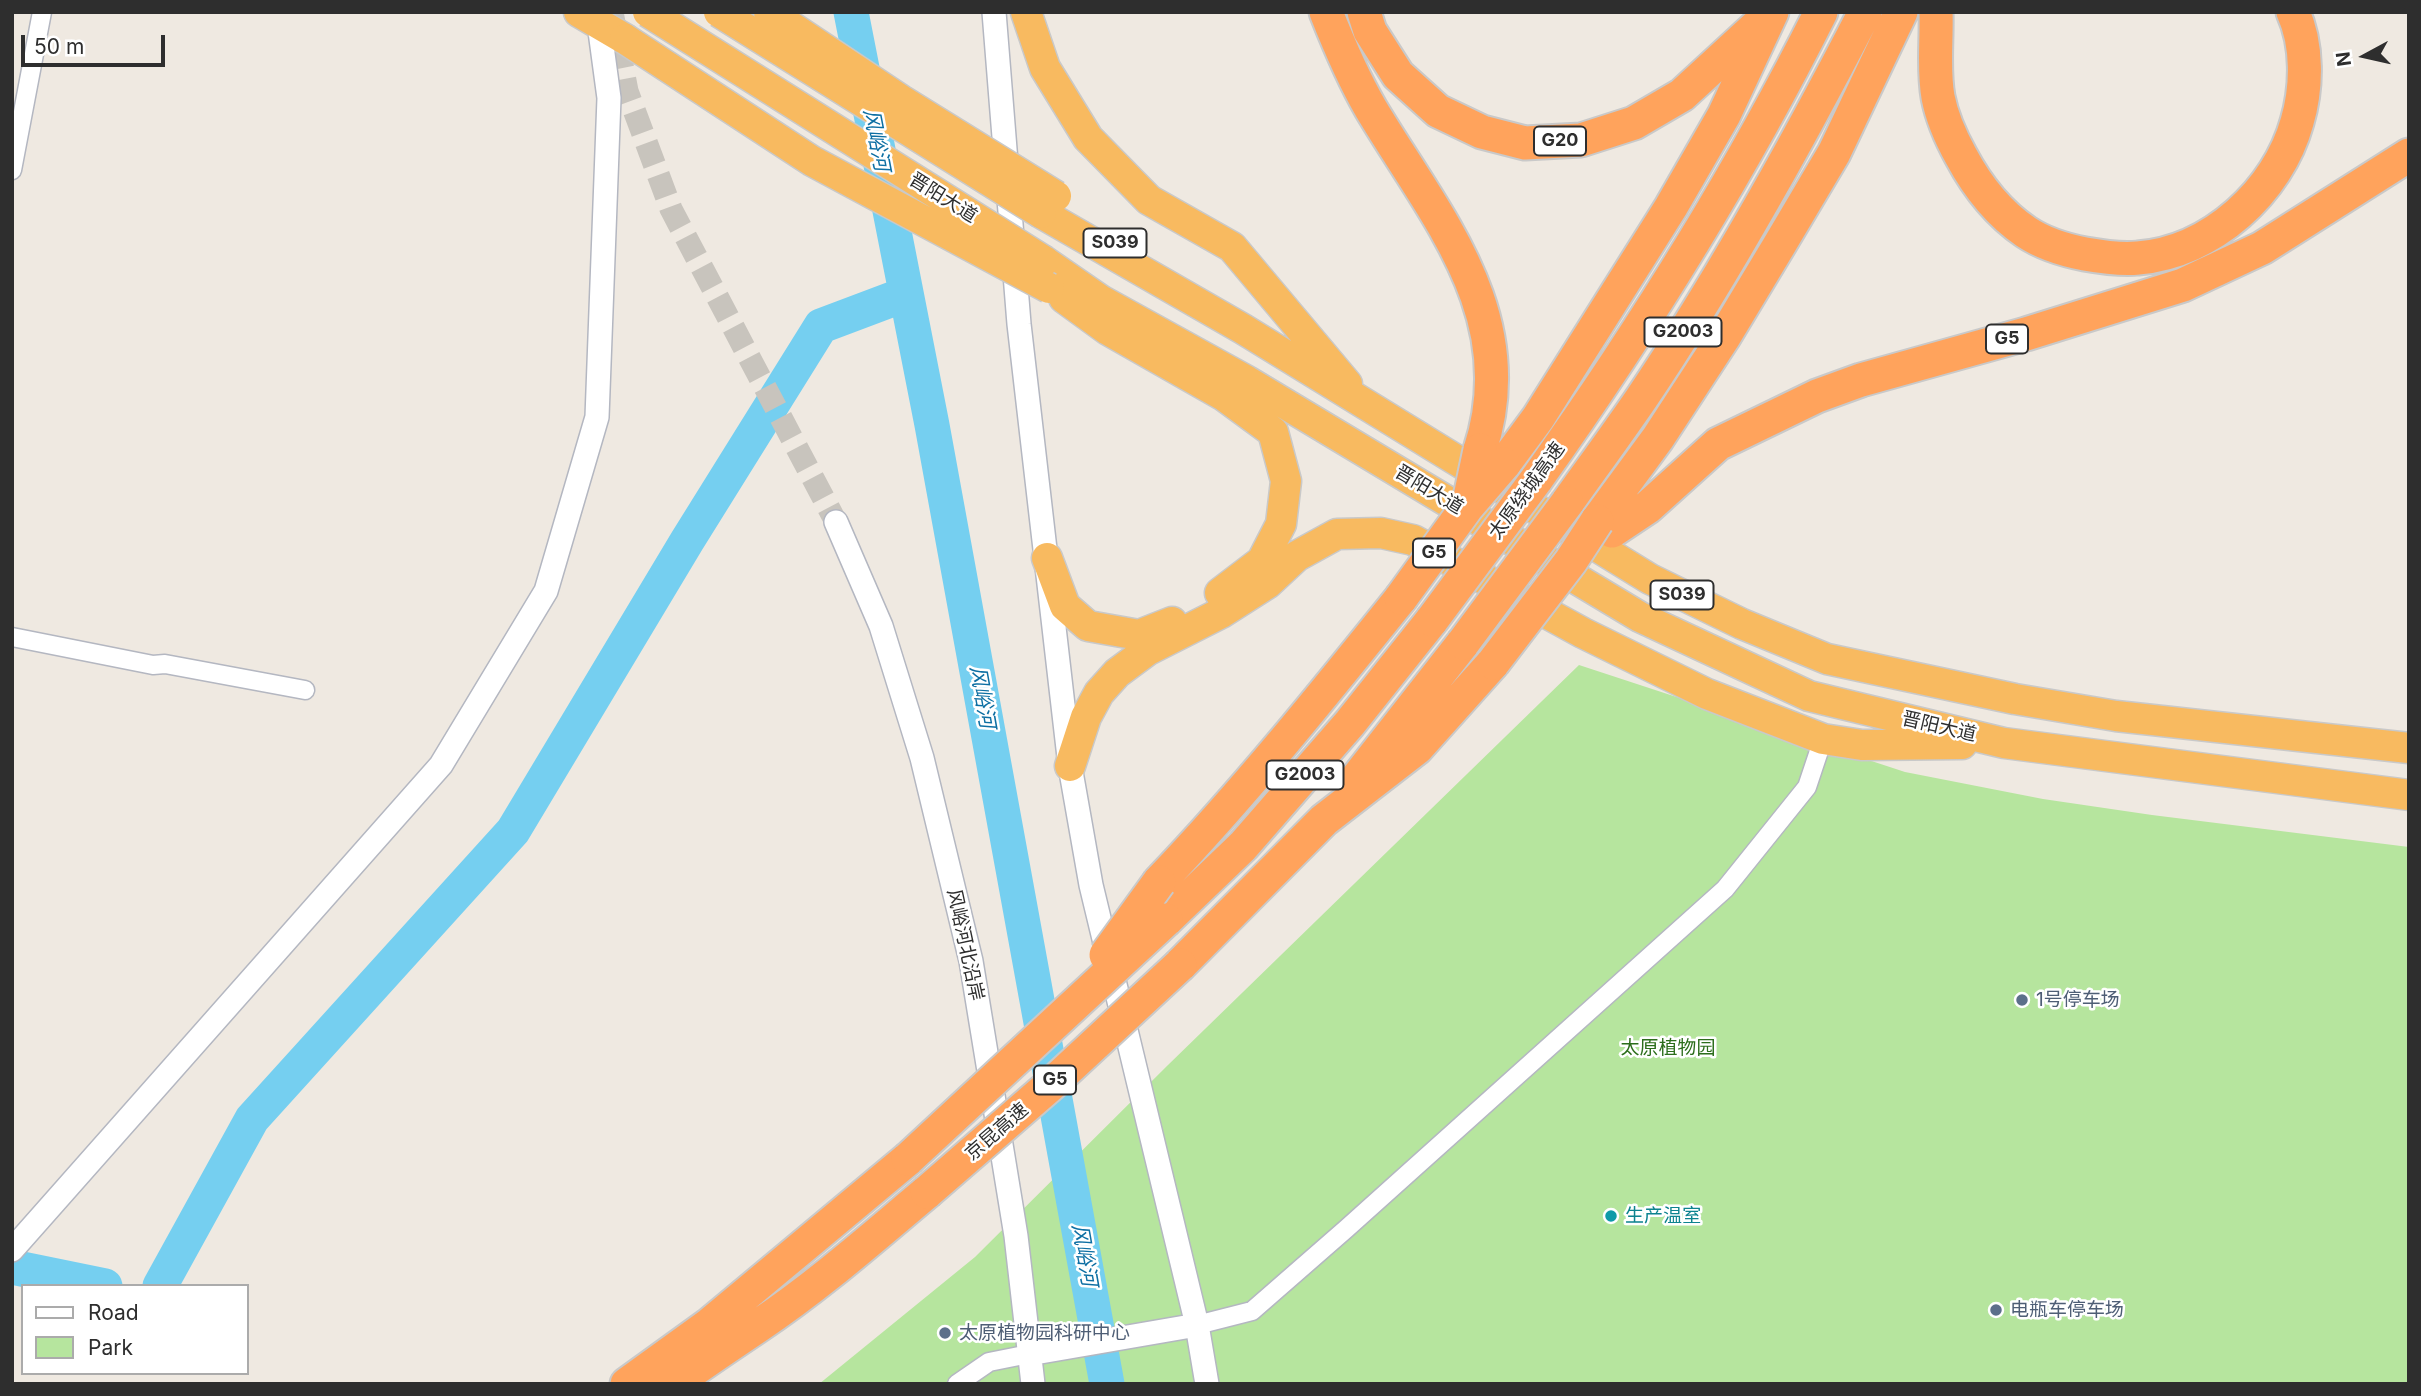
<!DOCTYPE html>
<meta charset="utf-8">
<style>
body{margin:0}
#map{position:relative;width:2421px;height:1396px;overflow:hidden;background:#efe9e1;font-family:Inter,sans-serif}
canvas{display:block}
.frame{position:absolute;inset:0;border:14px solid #2e2e2e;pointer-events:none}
.legend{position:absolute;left:21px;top:1284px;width:228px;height:91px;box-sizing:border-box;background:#fff;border:2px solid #ababab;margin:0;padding:9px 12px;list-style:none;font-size:21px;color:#2e2e2e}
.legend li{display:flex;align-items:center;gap:14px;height:35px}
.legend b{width:35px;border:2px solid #ababab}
.north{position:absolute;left:2330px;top:21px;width:70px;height:70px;-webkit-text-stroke:5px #fff;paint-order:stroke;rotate:262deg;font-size:19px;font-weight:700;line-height:28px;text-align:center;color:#2e2e2e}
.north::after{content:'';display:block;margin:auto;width:24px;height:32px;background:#2e2e2e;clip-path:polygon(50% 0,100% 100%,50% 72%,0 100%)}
.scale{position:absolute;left:21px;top:35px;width:144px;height:32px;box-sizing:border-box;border:4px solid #2e2e2e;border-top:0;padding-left:9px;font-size:21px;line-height:24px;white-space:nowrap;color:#2e2e2e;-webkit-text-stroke:5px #fff;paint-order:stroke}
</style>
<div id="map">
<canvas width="2421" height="1396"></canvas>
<div class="frame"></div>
<ul class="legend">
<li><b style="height:9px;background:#fff"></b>Road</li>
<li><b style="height:19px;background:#b6e59e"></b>Park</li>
</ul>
<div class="north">N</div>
<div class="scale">50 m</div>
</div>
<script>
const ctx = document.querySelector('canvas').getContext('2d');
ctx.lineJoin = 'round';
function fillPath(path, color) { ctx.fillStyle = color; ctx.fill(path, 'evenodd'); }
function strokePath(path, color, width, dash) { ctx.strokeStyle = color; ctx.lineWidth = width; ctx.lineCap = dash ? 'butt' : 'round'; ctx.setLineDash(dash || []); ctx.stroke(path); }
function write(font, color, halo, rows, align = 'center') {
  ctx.font = font + ' Inter,"Noto Sans SC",sans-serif'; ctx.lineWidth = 5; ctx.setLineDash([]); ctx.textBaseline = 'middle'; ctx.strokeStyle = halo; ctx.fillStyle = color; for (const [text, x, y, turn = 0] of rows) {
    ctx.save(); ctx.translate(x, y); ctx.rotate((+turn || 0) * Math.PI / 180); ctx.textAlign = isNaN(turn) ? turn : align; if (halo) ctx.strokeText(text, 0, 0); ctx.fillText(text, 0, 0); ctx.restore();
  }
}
fillPath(new Path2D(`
 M1579,665L1905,772L2043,799L2152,815L2409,847V1384H819L975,1257L1168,1065Z`), '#b6e59e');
strokePath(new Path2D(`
 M851,12L932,425L1107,1384
 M12,1267L105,1286
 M160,1286L252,1119L513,831L687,541L821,326L906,294`), '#75cff0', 35);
strokePath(new Path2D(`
 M612,12L627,91L671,209L836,522`), '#c8c4bd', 23, [23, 11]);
const minor = new Path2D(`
 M12,170L42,12
 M12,637L153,665L165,664L305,690
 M1197,1325L1252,1311L1346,1229L1725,889L1807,787L1823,739
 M957,1384L989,1362L1029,1354`);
const tertiary = new Path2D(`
 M994,12L1019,324L1070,766L1091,885L1197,1325L1207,1384
 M836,522L881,626L922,758L971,961L1016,1236L1033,1384
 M12,1250L441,765L546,591L597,417L609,98L599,24
 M1029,1354L1197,1325`);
const trunk = new Path2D(`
 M579,12L625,39
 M1026,12L1045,68L1088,138L1149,200L1232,247L1347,384
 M1041,213L1243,329L1650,579L1742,624L1827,659L2015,699L2116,716L2409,748
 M1044,261L1102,301L1247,381L1640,617L1809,696L2004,743L2409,795
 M1064,298L1108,330L1224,396L1273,432L1286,481L1281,524L1262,561L1220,593
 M1047,558L1065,606L1088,626L1139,635L1172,622
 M1070,766L1086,717L1099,693L1117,673L1148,650L1221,613L1268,583L1297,556L1337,534L1381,533L1413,540L1583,633L1707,694L1823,739L1862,745L1962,744`);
const motorway = new Path2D(`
 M1326,12C1339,45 1353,78 1371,109C1435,216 1524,315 1480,450
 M1364,12L1370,31L1398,75L1438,111L1482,132L1525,143L1581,140L1634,123L1682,95L1757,26
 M1936,12C1937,40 1933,69 1938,97C1942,118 1951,138 1961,156C1977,186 1998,213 2026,232C2044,244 2064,250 2085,254C2102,257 2121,260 2138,258C2212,252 2278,191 2297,122C2307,88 2308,45 2293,12
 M1504,464L1538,418L1671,207L1724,115L1772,12
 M1536,480C1642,331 1739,176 1821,12
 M1567,503C1592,468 1617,434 1641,399C1724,276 1797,144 1865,12
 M1597,521L1658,438L1724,337L1780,244L1834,153L1901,12
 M1612,531L1648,507L1718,444L1817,396L1861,380L2026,334L2183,285L2262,248L2409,155
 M1354,782L1463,643
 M1159,882C1245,792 1323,695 1401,598
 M1166,920L1243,846L1350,723L1432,620
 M1180,965L1324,820L1417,748L1493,663
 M627,1384L710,1324L908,1159
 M674,1384C701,1364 730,1345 758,1326C818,1286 872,1238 927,1192`);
strokePath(minor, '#b4b7c1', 21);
strokePath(tertiary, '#b4b7c1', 26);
strokePath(trunk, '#c9c9c9', 33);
strokePath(motorway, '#c9c9c9', 37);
strokePath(minor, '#fff', 18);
strokePath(tertiary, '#fff', 23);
strokePath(trunk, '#f8ba60', 30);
strokePath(motorway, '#ffa35c', 33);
const trunkBridge = new Path2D(`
 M648,12L1044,261
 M719,12L1041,213
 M769,12L901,100L1056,196
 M625,39L812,161L1049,288`);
const motorwayBridge = new Path2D(`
 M1469,502L1480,450
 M1401,598L1467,507L1504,464
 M1432,620L1536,480
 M1463,643L1567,503
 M1493,663L1571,561L1597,521
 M1106,955L1159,882
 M908,1159L1166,920
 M927,1192L1056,1080L1180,965`);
strokePath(trunkBridge, '#c9c9c9', 33, []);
strokePath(motorwayBridge, '#c9c9c9', 37, []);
strokePath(trunkBridge, '#f8ba60', 30);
strokePath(motorwayBridge, '#ffa35c', 33);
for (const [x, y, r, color] of [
 [2022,1000,7,"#5c6f8a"],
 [1611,1216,7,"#0f9aa8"],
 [1996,1310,7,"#5c6f8a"],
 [945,1333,7,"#5c6f8a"]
]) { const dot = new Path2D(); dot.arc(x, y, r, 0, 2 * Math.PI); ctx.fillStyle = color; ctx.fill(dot); strokePath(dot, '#fff', 2.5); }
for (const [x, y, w] of [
 [1560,141,52],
 [1115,243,63],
 [1683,332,77],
 [2007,339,42],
 [1434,553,42],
 [1682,595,63],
 [1305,775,77],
 [1055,1080,42]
]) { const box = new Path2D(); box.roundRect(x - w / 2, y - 14.5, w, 29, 5); ctx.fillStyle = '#fff'; ctx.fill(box); strokePath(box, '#2e2e2e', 2); }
write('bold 18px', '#2e2e2e', null, [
 ["G20",1560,141],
 ["S039",1115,243],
 ["G2003",1683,332],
 ["G5",2007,339],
 ["G5",1434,553],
 ["S039",1682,595],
 ["G2003",1305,775],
 ["G5",1055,1080]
]);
write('19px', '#2e2e2e', '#fff', [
 ["晋阳大道",943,198,32],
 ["晋阳大道",1429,490,31],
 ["太原绕城高速",1527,491,-54],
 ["晋阳大道",1939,727,13],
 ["风峪河北沿岸",965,945,78],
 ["京昆高速",997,1132,-41]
]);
write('19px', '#4e5e75', '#fff', [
 ["1号停车场",2036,1000],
 ["电瓶车停车场",2010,1310],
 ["太原植物园科研中心",959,1333]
], 'left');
write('19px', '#2c6e1b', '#fff', [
 ["太原植物园",1668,1048]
]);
write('19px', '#0d838f', '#fff', [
 ["生产温室",1625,1216]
], 'left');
write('italic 21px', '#0d6fa3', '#fff', [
 ["风峪河",876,140,79],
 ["风峪河",982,697,80],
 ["风峪河",1084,1255,80]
]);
</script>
